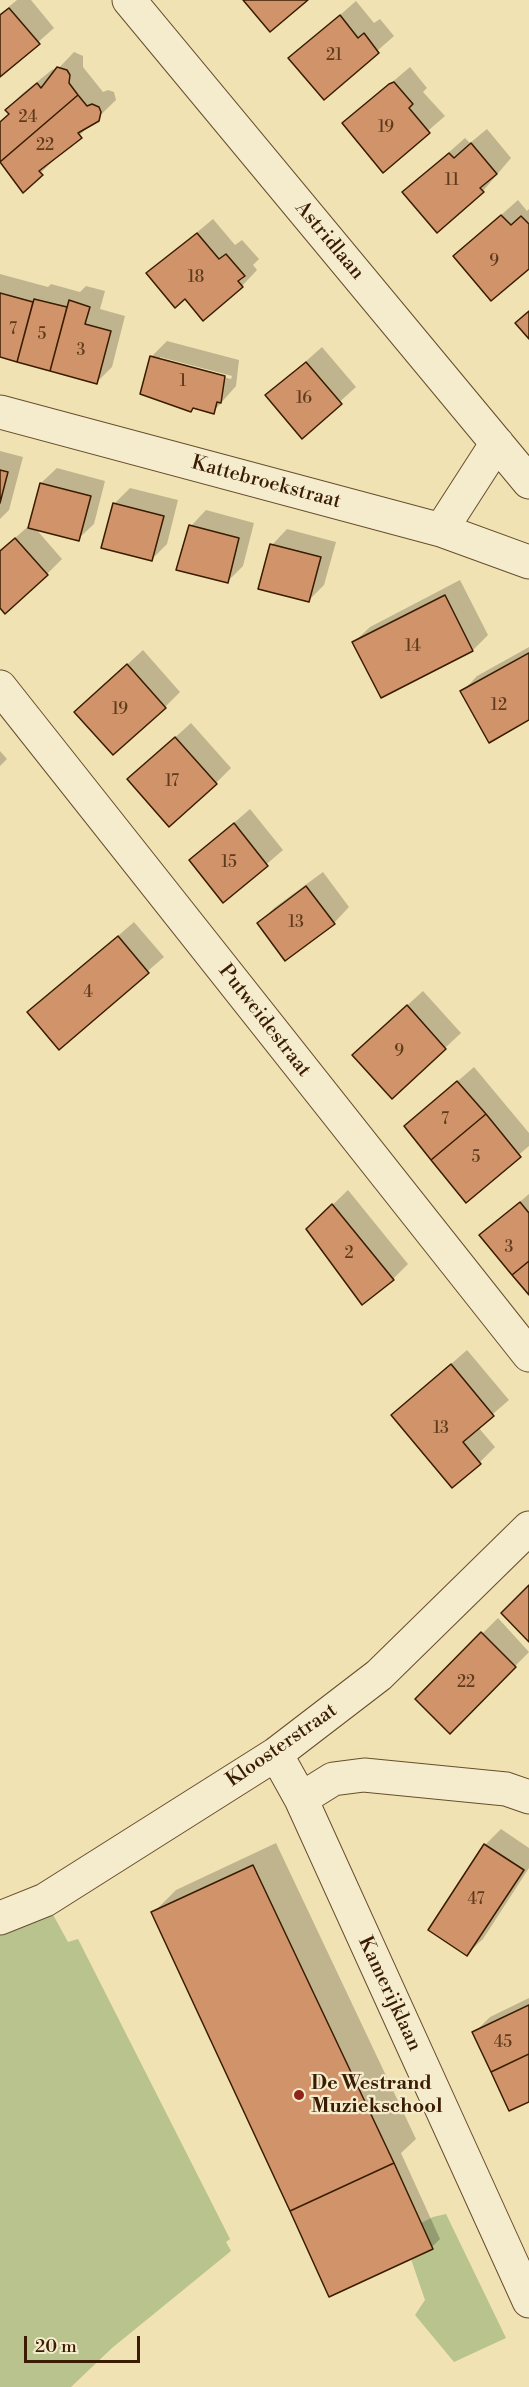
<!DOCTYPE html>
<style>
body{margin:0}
#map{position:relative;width:529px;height:2387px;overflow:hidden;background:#f0e2b2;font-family:"Libre Bodoni",serif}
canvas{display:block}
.scale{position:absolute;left:24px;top:2336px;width:116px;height:27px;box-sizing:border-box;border:3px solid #391c01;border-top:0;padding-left:8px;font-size:18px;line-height:21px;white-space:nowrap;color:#391c01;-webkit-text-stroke:4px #f5eccd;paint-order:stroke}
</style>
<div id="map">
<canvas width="529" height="2387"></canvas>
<div class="scale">20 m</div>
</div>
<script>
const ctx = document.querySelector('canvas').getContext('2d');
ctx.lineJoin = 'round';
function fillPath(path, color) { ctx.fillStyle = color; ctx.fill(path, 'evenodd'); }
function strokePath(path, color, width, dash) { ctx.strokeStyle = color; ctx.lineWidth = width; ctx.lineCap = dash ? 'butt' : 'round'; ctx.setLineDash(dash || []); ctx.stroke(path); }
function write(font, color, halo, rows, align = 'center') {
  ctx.font = font + ' "Libre Bodoni",serif'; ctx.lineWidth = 4.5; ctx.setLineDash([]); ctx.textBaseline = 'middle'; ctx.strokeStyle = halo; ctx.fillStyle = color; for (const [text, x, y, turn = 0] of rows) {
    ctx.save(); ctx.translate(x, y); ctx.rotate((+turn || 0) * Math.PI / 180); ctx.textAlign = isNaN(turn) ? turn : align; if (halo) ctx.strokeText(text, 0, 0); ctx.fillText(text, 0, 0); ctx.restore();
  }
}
fillPath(new Path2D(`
 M45,1900L68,1942L78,1939L230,2239L226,2242L231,2251L112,2348L71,2387H0V1918Z
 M446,2214L506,2338L454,2362L415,2315L425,2300L411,2259L433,2248L421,2223L433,2217Z`), '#b8c38d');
fillPath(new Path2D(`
 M17,0H31L54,28L0,76V14Z
 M356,1L374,23L380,19L394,36L324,98L290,59Z
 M74,52L83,56V67L103,92L108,90L114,92L116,100L23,190L0,162V123L10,113L7,110L22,94L53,69L55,72Z
 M410,67L427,88L423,92L445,116L383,170L344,123Z
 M487,129L511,158L483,191L404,192L465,138L470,143Z
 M518,200L527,211L529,209V267L455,256Z
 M213,219L235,245L242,240L259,259L253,265L257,270L242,286L185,297L148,273Z
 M0,274L48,287L51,284L80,292L86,286L105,291L100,309L125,316L112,367L96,383L0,356Z
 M167,341L239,360L236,386L213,412L142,393L152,356ZM160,357L232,376L231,379L160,360Z
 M322,347L356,387L302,436L268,395Z
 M0,451L23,457L9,510L0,519Z
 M57,468L105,481L94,524L78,539L35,528L62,559L47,574L0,606V551L31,524L41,483Z
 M130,488L178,500L167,544L152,559L103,547L115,503Z
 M206,510L254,523L243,566L227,582L191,526Z
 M287,529L336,542L324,585L309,600L272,545Z
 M460,580L488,635L473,650L354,642L370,627Z
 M529,647V719L462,692L477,676Z
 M143,650L180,692L165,707L92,697Z
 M191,723L231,768L216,783L129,779Z
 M0,751L7,759L0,766Z
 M250,809L283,850L224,901L191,860Z
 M323,872L349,907L334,923H259L274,908Z
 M134,922L164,957L59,1048L29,1013Z
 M423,991L461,1033L445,1048L369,1040Z
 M474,1067L529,1133V1146L466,1200L406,1126Z
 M348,1190L408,1264L393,1279L323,1214Z
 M529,1194V1292L481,1235Z
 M467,1350L509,1400L478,1427L495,1447L480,1462L393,1415Z
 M498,1618L529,1652L450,1732L417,1699Z
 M501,1829L529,1848V1868L483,1939L467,1954L430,1930L485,1845Z
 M276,1843L416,2139L401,2153L440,2239L432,2247L330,2295L153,1913L176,1890Z
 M529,1998V2100L474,2033L490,2017Z`), '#0003');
const building = new Path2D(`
 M243,0H308L270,32Z
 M9,8L40,44L0,77V15Z
 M340,15L358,38L364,33L379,53L324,100L288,58Z
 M57,67L67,70L70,75L69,83L78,95L0,162V122L9,114L5,110L37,83L41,88Z
 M394,82L413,104L409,108L430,133L383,173L342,123L389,84Z
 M78,95L87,106L92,104L99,107L101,112L99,121L78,133L82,138L39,171L43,175L23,193L0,162Z
 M471,143L497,174L480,188L484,192L437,233L402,192L449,153L454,158Z
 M501,215L511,225L521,216L529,224V269L491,301L453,256Z
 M197,233L219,259L226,254L245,276L238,281L243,287L203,321L185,299L175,308L146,273Z
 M0,293L33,302L17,362L0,357Z
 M34,299L67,307L50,371L17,362Z
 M69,300L90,307L85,324L111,331L97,384L50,371Z
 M529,311V339L515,323Z
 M150,356L225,376L221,403L217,402L214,414L193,408L191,412L140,394Z
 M306,362L342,404L302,439L265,395Z
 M0,470L8,472L0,503Z
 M40,483L91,496L79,541L28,528Z
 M113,503L164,516L152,561L101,548Z
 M189,525L239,538L228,583L176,570Z
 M15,538L48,575L5,614L0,608V551Z
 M270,544L321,557L309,602L258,589Z
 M445,595L473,651L381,698L352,642Z
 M529,653V720L489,743L460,691Z
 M127,664L166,708L113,755L74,712Z
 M175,737L217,784L169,827L127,779Z
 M234,823L268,866L223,903L189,860Z
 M306,886L335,924L285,961L257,923Z
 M118,936L149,973L59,1050L27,1012Z
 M407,1005L446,1049L392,1099L352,1055Z
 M457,1081L486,1114L431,1160L404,1126Z
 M486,1114L521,1157L466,1203L431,1160Z
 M520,1202L529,1213V1261L512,1275L479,1235Z
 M332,1204L394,1280L362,1305L306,1229Z
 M529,1261V1295L512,1275Z
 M451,1364L494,1416L463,1442L481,1464L452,1488L391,1415Z
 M529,1585V1642L501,1613Z
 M481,1632L516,1667L450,1734L415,1699Z
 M484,1844L524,1870L467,1956L428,1930Z
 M253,1865L394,2163L290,2211L151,1912Z
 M529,2005V2054L491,2072L472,2032Z
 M529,2054V2102L509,2111L491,2072Z
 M394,2163L433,2249L329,2297L290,2211Z`);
fillPath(building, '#d1946a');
strokePath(building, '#391c01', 1.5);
const minor = new Path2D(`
 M129,0L529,482
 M0,412L441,530L529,562
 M441,530L497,443
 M0,687L529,1355
 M276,1754L301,1799L529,2301
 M301,1799L333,1779L364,1775L506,1789L529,1797
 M0,1918L45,1900L276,1754L379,1675L529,1528`);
strokePath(minor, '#674e2d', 35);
strokePath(minor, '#f5eccd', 33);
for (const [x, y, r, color] of [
 [299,2095,6,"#8f2418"]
]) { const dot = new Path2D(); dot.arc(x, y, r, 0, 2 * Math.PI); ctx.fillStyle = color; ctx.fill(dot); strokePath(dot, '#f5eccd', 2); }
write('16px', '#5f3a1b', null, [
 ["21",334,56],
 ["24",28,118],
 ["19",386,128],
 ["22",45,146],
 ["11",452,181],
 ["9",494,262],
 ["18",196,278],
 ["7",13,330],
 ["5",42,335],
 ["3",81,351],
 ["1",183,382],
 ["16",304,399],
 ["14",413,647],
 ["12",499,706],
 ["19",120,710],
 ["17",172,782],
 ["15",229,863],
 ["13",296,923],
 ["4",88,993],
 ["9",399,1052],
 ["7",445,1120],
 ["5",476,1158],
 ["3",509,1248],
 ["2",349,1254],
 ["13",441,1429],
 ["22",466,1683],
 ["47",476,1900],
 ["45",503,2043]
]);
write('20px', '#391c01', '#f5eccd', [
 ["Astridlaan",329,241,50],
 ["Kattebroekstraat",266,483,15],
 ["Putweidestraat",264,1021,52],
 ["Kloosterstraat",282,1746,-35],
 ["Kamerijklaan",389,1994,65]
]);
write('bold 20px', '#391c01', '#f5eccd', [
 ["De Westrand",311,2084],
 ["Muziekschool",311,2107]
], 'left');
</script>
